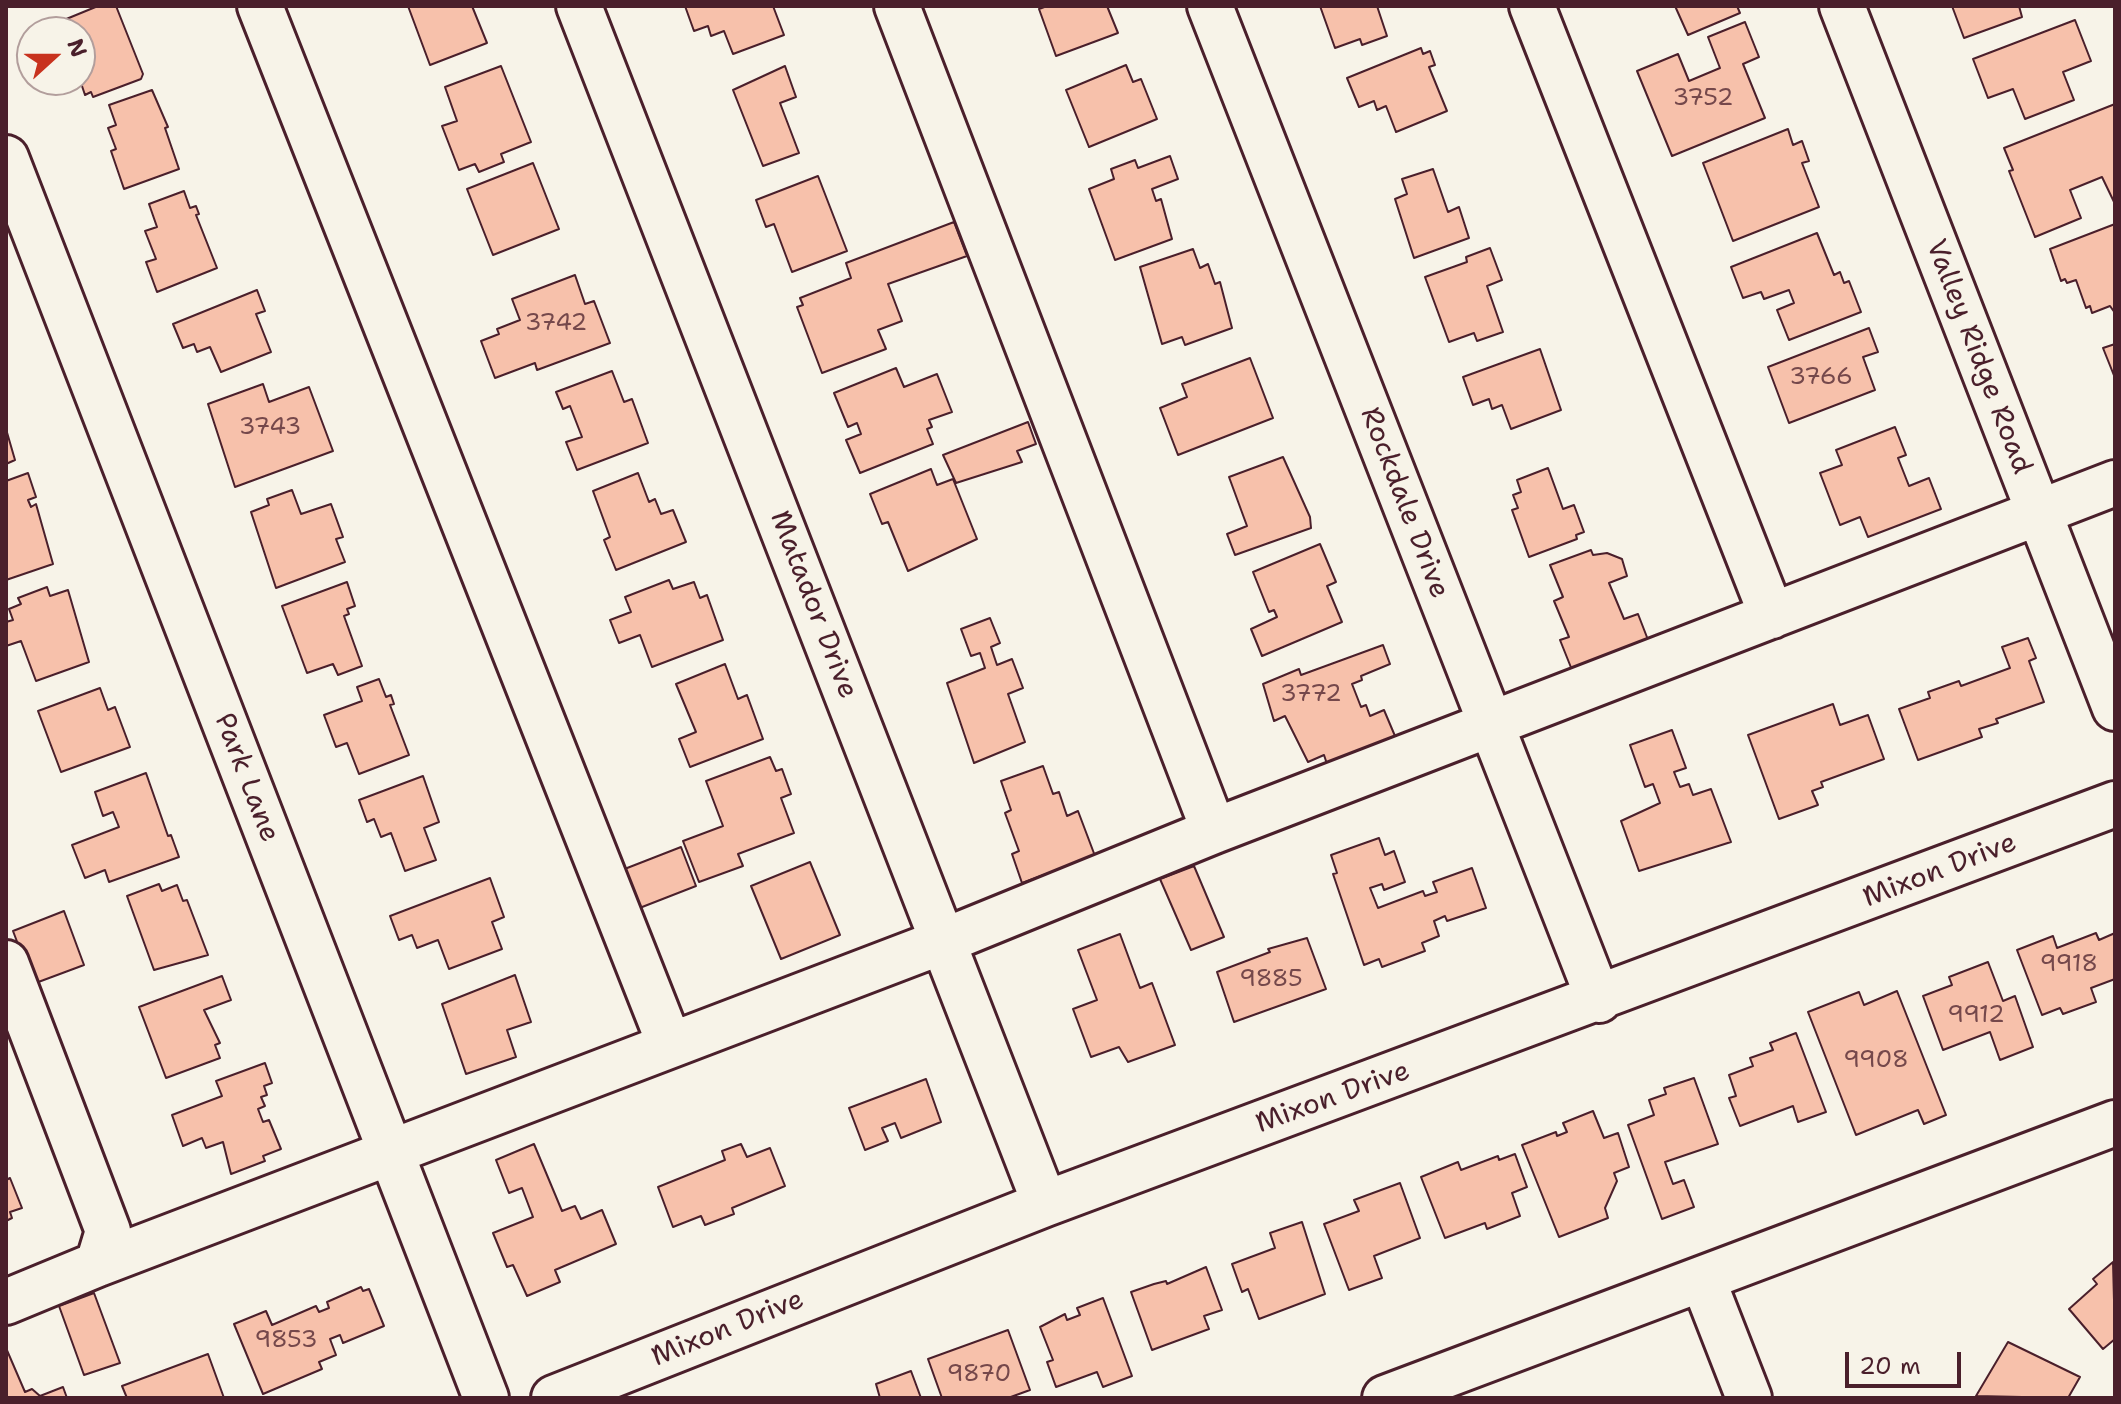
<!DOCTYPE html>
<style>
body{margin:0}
#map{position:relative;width:2121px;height:1404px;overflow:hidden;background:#f7f3e8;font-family:"Shantell Sans",sans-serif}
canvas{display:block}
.frame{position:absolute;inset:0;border:8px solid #4a1f2b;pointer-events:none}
.north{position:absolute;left:16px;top:16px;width:80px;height:80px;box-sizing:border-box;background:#f7f3e8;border:2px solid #b29e9c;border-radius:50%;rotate:69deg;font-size:22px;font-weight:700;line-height:32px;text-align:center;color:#4a1f2b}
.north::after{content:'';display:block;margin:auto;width:28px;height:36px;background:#c8321e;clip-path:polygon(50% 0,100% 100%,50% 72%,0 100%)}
.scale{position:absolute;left:1845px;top:1352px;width:116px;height:36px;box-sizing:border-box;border:4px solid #4a1f2b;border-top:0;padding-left:10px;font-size:24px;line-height:28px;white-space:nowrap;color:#4a1f2b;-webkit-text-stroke:6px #f7f3e8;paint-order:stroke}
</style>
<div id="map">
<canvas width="2121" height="1404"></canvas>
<div class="frame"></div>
<div class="north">N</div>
<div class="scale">20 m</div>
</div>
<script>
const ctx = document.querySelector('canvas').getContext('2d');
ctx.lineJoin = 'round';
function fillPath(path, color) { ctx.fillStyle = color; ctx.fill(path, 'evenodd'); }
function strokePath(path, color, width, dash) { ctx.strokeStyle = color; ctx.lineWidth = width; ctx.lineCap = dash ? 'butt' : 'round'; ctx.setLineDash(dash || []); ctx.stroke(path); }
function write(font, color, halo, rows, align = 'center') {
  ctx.font = font + ' "Shantell Sans",sans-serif'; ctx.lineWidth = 6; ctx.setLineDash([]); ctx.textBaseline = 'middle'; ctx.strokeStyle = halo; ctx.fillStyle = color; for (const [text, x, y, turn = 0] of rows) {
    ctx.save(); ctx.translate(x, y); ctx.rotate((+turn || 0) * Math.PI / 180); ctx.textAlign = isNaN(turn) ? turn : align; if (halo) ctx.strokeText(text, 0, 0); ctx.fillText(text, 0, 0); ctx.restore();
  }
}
const building = new Path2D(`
 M98,6H116L143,74L141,79L93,97L91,92L85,95L80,80V32H62L59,22Z
 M408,6H472L487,43L430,65Z
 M685,6H773L784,35L733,54L724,31L711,36L708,26L694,31Z
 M1047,6H1107L1118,33L1056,56L1039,9Z
 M1320,6H1377L1387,36L1362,45L1360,39L1335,48Z
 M1675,6H1737L1740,13L1688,35Z
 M1952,6H2019L2022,17L1964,38Z
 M2075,20L2091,61L2063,72L2074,100L2025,119L2013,89L1988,98L1973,59Z
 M1745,22L1759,57L1743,64L1765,118L1672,156L1637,71L1678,54L1689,81L1720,68L1708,37Z
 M1421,48L1423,54L1430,51L1435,65L1429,67L1447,111L1396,132L1386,106L1377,110L1374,101L1359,107L1347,78Z
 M1126,65L1133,82L1141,79L1157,119L1089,147L1066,90Z
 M501,66L531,142L501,154L504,162L479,172L475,164L459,170L442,126L457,121L445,87Z
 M785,66L796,97L780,103L799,153L763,166L733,90Z
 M152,90L168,127L165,128L179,169L124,189L111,151L116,149L108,128L116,125L109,105Z
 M2115,104V204L2102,177L2070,190L2081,218L2035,237L2009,171L2013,170L2004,148Z
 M1788,129L1793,145L1802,141L1809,161L1802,163L1819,207L1733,241L1703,163Z
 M1170,156L1178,179L1152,189L1156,201L1161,199L1172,239L1115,260L1089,189L1114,179L1111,169L1135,160L1138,168Z
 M533,163L559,229L493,255L467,189Z
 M1433,169L1448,212L1459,207L1469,238L1414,258L1395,199L1407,194L1402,179Z
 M818,176L847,251L792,272L774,224L766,227L756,200Z
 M184,191L190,208L196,206L199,214L196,215L217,268L157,292L146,262L156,259L145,231L157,227L149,204Z
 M954,222L967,256L888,284L902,321L878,330L886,349L822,373L797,307L803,305L800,298L851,278L846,263Z
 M2115,224V313L2110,306L2092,313L2090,306L2086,308L2076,280L2067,283L2065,279L2061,281L2050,249Z
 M1817,233L1834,275L1840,272L1844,283L1849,281L1861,312L1789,340L1777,310L1794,303L1789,290L1764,299L1761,292L1743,298L1731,267Z
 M1490,248L1502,280L1487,286L1503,332L1477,341L1474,333L1449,342L1425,277L1467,262L1466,257Z
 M1193,249L1200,268L1208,264L1215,284L1220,282L1232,328L1185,345L1182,337L1162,344L1140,267Z
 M575,275L585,304L594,301L610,343L537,370L535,363L495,378L481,341L499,334L497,329L520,320L512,299Z
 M257,290L265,311L256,314L271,352L221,372L210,347L197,352L194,344L183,348L173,324Z
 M1869,328L1878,352L1863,357L1875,390L1789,423L1768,367Z
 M2115,344V378L2103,348Z
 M1540,349L1561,410L1511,429L1502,405L1492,409L1489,399L1473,405L1463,377Z
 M1250,358L1273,418L1178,455L1160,408L1187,397L1182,384Z
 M896,368L904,387L937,374L952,412L929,420L932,427L927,429L933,444L860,473L846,440L861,434L857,423L848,427L834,393Z
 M612,371L624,402L632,399L648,443L577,470L566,442L582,437L570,406L563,409L556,392Z
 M263,384L269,402L309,387L333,451L235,487L208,404Z
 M1028,422L1036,444L1017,451L1022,462L956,483L943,455Z
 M1895,427L1906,455L1898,458L1909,486L1929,478L1941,509L1868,537L1860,517L1840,525L1820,473L1842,465L1836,450Z
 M6,429L15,460L6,464Z
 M1283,457L1310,517L1311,528L1235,555L1227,534L1247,526L1229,477Z
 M1548,468L1563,509L1574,505L1584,532L1576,535L1577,539L1529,557L1512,510L1518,508L1513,495L1521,492L1517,480Z
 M931,469L937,485L953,479L977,539L908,571L888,522L882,524L870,494Z
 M28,473L36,497L28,500L31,507L36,504L53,564L6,580V481Z
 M638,473L649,502L655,499L661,514L673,510L686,542L616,570L604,540L610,537L593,491Z
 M292,490L301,514L331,504L343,537L336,539L345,562L276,588L251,512L269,505L267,499Z
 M1320,544L1336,582L1327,586L1342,622L1262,656L1251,629L1277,617L1274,610L1269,612L1253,572Z
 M1591,550L1593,555L1607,553L1622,559L1627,576L1609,583L1624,619L1638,614L1650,645L1574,675L1560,640L1569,637L1554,601L1563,597L1550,565Z
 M669,580L673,589L694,582L700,598L707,595L723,640L652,667L640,635L619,643L610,620L631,612L625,597Z
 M347,582L355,606L347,609L349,614L344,616L362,666L338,675L333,664L307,673L282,606Z
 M47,587L50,596L68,590L89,662L36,681L21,641L6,646V622L13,620L9,609L21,604L18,598Z
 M990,618L1000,643L991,647L997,665L1012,659L1023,688L1008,694L1025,742L974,763L947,683L985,668L980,653L971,656L961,629Z
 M2028,638L2036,658L2029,661L2044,702L1996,719L1998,723L1979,729L1982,737L1918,760L1899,709L1930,698L1928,692L1959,681L1961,686L2010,668L2002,647Z
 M1383,645L1390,664L1361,676L1362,680L1352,684L1361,707L1366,705L1370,716L1384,710L1395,736L1327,764L1324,755L1308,762L1285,716L1274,721L1263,684L1299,669L1301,675Z
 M725,664L738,699L747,695L763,739L690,767L679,739L696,732L676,684Z
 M379,679L386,697L391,695L394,704L390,705L409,755L359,774L347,743L336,747L324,715L362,701L357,687Z
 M100,688L108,710L115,707L130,747L61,772L38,711Z
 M1833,704L1840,725L1868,715L1884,759L1821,782L1823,787L1812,791L1818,805L1779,819L1748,735Z
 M1672,730L1686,768L1674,772L1680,787L1689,784L1693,795L1711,789L1731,842L1639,871L1621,821L1660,803L1653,784L1645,787L1630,745Z
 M770,757L776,771L782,769L791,794L781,798L794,833L738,854L743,866L699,882L683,841L723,826L706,781Z
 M1043,766L1053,794L1059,792L1067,816L1078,811L1095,856L1022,883L1012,854L1019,851L1005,813L1011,810L1001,781Z
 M146,773L168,836L171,835L179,857L109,882L105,870L85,878L72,845L119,827L113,812L103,816L95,792Z
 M423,776L439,822L424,828L436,860L405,871L391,833L381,837L374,819L367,822L359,800Z
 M1379,838L1385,855L1394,851L1405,882L1384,890L1382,884L1370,888L1378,908L1423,891L1425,896L1437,892L1433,882L1472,868L1486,908L1447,921L1445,916L1434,921L1439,936L1422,943L1425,951L1382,967L1379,959L1364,965L1333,874L1337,873L1331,855Z
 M681,847L696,886L637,909L622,870Z
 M810,862L840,935L781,959L751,886Z
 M1194,866L1224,937L1191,950L1160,879Z
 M490,878L504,917L492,922L502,949L449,969L438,940L417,948L412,935L399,940L390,916Z
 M159,884L162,891L177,885L183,901L187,900L208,955L154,970L127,896Z
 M64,911L84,965L33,984L13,931Z
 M2096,933L2099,940L2115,933V979L2091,988L2096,1002L2063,1014L2060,1008L2042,1015L2017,950L2053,936L2057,948Z
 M1120,934L1140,988L1152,983L1175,1045L1128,1062L1119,1047L1091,1057L1073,1009L1097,1000L1078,950Z
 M1307,938L1326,989L1234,1022L1217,972L1270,952L1268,949Z
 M1988,962L2003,1001L2015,996L2033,1047L2000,1060L1990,1032L1943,1050L1923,996L1952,985L1949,977Z
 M515,975L531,1022L507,1030L516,1057L466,1074L442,1004Z
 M222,976L231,1000L204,1010L220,1043L215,1045L220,1058L166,1078L139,1007Z
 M1897,991L1946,1115L1924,1124L1918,1110L1856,1135L1808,1012L1859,992L1864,1005Z
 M1796,1033L1826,1112L1798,1122L1793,1106L1740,1126L1729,1098L1736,1096L1729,1075L1753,1066L1750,1058L1773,1050L1770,1043Z
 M265,1063L272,1083L264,1086L267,1095L261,1097L265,1106L258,1109L263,1122L269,1120L281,1149L263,1156L265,1161L231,1174L223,1142L206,1148L202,1138L183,1146L172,1115L222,1096L216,1081Z
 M1694,1078L1718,1144L1665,1162L1673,1184L1684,1180L1694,1207L1662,1219L1628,1125L1654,1115L1649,1100L1666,1094L1664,1088Z
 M926,1079L941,1122L901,1138L895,1123L882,1128L888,1141L865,1150L849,1108Z
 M1593,1111L1604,1138L1618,1133L1629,1167L1614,1173L1617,1181L1605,1208L1608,1218L1559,1237L1522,1145L1556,1132L1557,1136L1567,1132L1563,1123Z
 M534,1144L562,1211L575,1206L581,1219L602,1210L616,1244L555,1270L560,1282L527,1296L513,1265L507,1267L493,1233L533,1217L522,1188L509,1193L496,1160Z
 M741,1144L747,1157L770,1148L785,1186L732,1208L734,1214L705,1225L701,1216L673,1227L658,1187L725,1160L722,1151Z
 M1515,1154L1527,1187L1512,1193L1520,1216L1487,1229L1485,1223L1445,1238L1421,1177L1458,1162L1461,1170L1498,1156L1499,1160Z
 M10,1178L22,1208L10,1212L12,1218L6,1221V1180Z
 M1400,1183L1420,1238L1374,1256L1382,1278L1349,1290L1324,1224L1359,1211L1354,1200Z
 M1302,1222L1325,1294L1259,1319L1248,1289L1242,1292L1232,1264L1275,1248L1270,1233Z
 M2113,1262L2115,1339L2103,1349L2069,1309L2097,1284L2093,1279Z
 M1206,1267L1222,1310L1204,1316L1209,1329L1152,1350L1131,1292L1154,1284L1166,1281L1167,1284Z
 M361,1287L363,1291L369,1289L384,1326L343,1343L340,1335L330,1339L336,1355L319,1362L322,1369L263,1394L234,1324L266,1311L272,1325L316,1306L319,1312L329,1308L327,1302Z
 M94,1293L120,1363L84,1375L59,1306Z
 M1103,1298L1132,1376L1103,1387L1097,1372L1056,1387L1047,1362L1053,1360L1040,1327L1065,1314L1067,1320L1080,1315L1077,1308Z
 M1008,1330L1030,1390L1008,1398H942L928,1359Z
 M2008,1342L2080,1377L2068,1398L1976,1396Z
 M6,1348L25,1392L32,1389L40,1396L63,1387L67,1398H6Z
 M208,1354L224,1398H127L122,1386Z
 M911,1371L921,1398H880L876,1384Z`);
fillPath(building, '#f7c1ab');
strokePath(building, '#4a1f2b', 2);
const minor = new Path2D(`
 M260,6L670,1045
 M579,6L1045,1204
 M897,6L1214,831
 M1210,6L1599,1000
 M1532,6L1772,616
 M1842,6L2115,708
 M6,158L486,1398
 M6,963L108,1231L98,1264L6,1302
 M98,1264L944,941L1214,831L2115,483
 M1703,1280L1749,1398
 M554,1398L1045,1204L2115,804
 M1385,1398L2115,1123`);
strokePath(minor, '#4a1f2b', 50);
strokePath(minor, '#f7f3e8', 44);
write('24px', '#75484b', null, [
 ["3752",1703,99],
 ["3742",556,324],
 ["3766",1821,378],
 ["3743",270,428],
 ["3772",1311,695],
 ["9918",2069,965],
 ["9885",1271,980],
 ["9912",1976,1016],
 ["9908",1876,1061],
 ["9853",286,1341],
 ["9870",979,1375]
]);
write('28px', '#4a1f2b', '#f7f3e8', [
 ["Valley Ridge Road",1978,357,69],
 ["Rockdale Drive",1404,503,69],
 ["Matador Drive",813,605,69],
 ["Park Lane",246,778,69],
 ["Mixon Drive",1940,871,-21],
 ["Mixon Drive",1333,1098,-20],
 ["Mixon Drive",728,1329,-22]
]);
</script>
